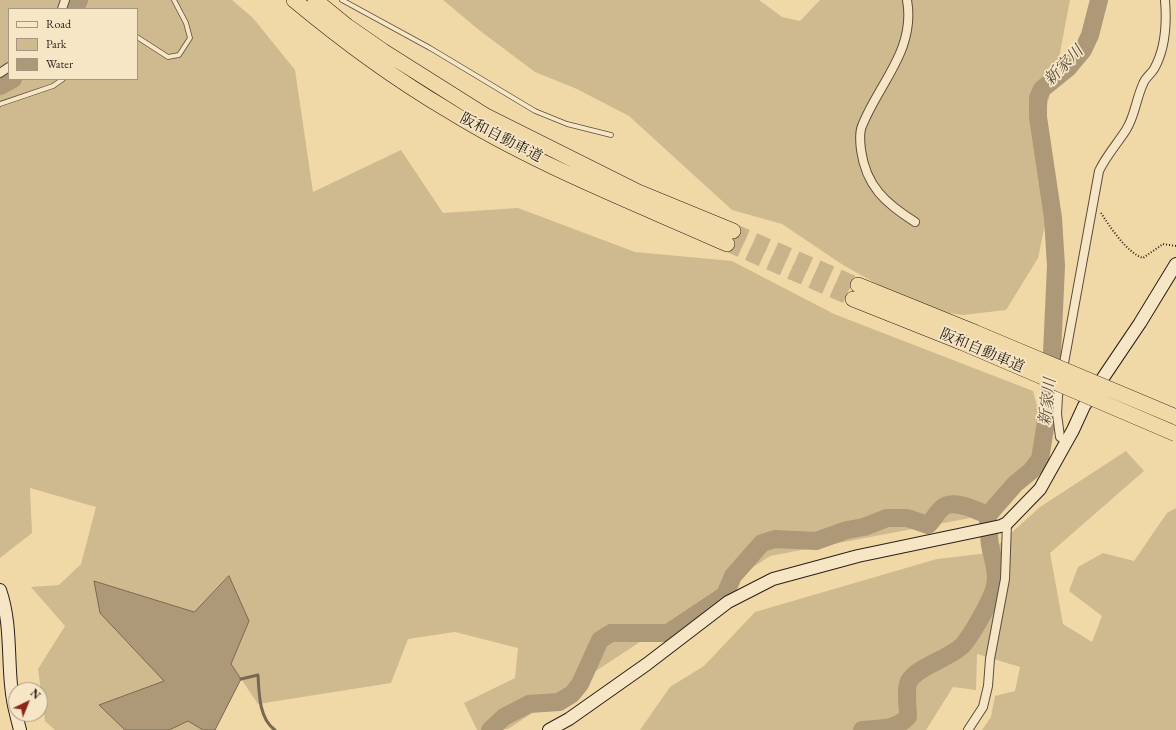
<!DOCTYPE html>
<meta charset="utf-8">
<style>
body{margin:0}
#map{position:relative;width:1176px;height:730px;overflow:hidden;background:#f1d8a7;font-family:"EB Garamond",serif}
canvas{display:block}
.legend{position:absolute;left:8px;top:8px;width:130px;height:72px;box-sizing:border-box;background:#f6e6c6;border:1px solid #a49681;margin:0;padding:5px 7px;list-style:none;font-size:12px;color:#2a1f19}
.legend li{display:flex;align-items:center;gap:8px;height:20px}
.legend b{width:20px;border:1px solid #a49681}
.north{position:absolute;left:8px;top:682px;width:40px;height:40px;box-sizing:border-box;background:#f6e6c6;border:1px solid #a49681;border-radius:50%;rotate:43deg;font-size:11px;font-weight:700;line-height:16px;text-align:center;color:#2a1f19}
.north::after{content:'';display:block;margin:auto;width:14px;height:18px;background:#8f2418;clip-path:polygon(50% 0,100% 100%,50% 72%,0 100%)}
</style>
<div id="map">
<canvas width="1176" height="730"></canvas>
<ul class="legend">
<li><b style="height:5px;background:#f6e6c6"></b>Road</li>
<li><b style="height:11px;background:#cfb98f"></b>Park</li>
<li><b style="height:11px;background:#ad9977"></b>Water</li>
</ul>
<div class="north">N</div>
</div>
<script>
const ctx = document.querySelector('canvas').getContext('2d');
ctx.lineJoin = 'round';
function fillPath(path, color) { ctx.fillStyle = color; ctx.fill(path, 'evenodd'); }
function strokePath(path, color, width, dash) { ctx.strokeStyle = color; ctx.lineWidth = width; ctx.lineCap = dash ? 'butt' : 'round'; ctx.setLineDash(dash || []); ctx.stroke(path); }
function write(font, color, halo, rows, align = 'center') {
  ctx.font = font + ' "EB Garamond","Noto Serif JP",serif'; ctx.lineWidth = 3.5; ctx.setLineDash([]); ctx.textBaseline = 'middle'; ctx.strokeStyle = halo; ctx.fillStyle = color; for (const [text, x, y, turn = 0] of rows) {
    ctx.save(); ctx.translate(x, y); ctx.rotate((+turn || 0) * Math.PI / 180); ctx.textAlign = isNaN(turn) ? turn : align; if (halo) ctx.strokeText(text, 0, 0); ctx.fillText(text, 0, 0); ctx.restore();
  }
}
fillPath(new Path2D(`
 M0,0H232L253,18L295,70L313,192L401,150L443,213L518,208L635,252L732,261L834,314L1033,391L1046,440L986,515L770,556L508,729L477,730L464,703L515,678L518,648L455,632L408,639L391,683L258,704L231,664L249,621L229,576L194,612L95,581L100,613L165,681L99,705L125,730H55L45,721L38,669L65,626L31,587L59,585L81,564L96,507L30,488L32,533L0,558ZM9,9H137V79H9Z
 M443,0H759L782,17L800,21L820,0H1070L1059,58L1040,134L1053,187L1038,258L1006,310L963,315L922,309L843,265L782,224L732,210L629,116L577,89L535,72L479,30Z
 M1126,451L1144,471L1050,553L1063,624L1092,642L1102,616L1069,591L1078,567L1103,553L1134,561L1167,513L1176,508V730H982L991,717L995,696L1015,691L1020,667L977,654L976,690L953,687L926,730H640L670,687L704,666L755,612L937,559L989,553L1040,507Z
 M188,721L203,730H169Z`), '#cfb98f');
const water = new Path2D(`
 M229,576L249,621L231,664L241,679L215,730H203L188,721L169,730H125L99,705L164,681L100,613L94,581L194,612Z`);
fillPath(water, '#ad9977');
strokePath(water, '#796851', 1);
strokePath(new Path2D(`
 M241,679L258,675C259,693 259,719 275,730`), '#796851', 3);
strokePath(new Path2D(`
 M75,9L79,0
 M0,86L13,79
 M490,730L504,717L529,704L559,702L572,694L580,684L600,640L611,633H668L725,595L733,576L762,543L775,539L816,541L847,530L864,527L887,518H907L928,525C934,519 937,512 942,508C953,498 977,511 988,515
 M862,730C880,728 895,730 908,717C908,707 905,689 909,681C917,667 948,659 962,646C972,635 989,604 994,590C999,575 993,561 990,545C989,536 988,525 988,515L1015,484L1031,471L1040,459L1050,397L1056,266L1053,218L1038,117V98L1042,89L1068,68L1083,50L1090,35L1099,0`), '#ad9977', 18);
strokePath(new Path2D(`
 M733,231L858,285
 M727,244L853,299`), '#c9b38b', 15, [15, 8]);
const lane = new Path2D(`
 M342,0L430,48L535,111L567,124L611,135
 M137,37L168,57L179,55L190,38L186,23L174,0
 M0,104L53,86L63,79`);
const street = new Path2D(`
 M907,0C916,50 879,83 862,126C859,133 860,142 861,150C866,186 885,203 915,222
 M62,9L65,0
 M0,73L9,67
 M1066,441L1060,437L1057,414L1058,396L1099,171C1106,156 1117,144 1126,130C1135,116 1136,99 1143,84C1145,78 1151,74 1154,69C1166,48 1167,24 1165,0
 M968,730L983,707L988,686L990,659L1005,579L1007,523`);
const secondary = new Path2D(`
 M0,590C14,630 5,673 16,714
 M16,714L20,730
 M549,730L569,719L647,664L728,602L773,579L858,556L1001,526L1007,523L1040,489L1073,430L1084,406L1140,323L1176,264`);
const highway = new Path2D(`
 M294,0C342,40 392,77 446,109C534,164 633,202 727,244
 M315,0L347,26L383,51L486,116L638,192L733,231
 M858,285L974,332
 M853,299L961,342`);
strokePath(lane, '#5c4d3c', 5.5);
strokePath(street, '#5c4d3c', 10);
strokePath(secondary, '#2a1f19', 14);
strokePath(highway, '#2a1f19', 16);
strokePath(new Path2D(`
 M1101,213C1110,227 1127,253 1143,258L1163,244L1176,246`), '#2a1f19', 2, [1, 2]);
strokePath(lane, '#f6e6c6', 4);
strokePath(street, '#f6e6c6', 8);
strokePath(secondary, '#f6e6c6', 12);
strokePath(highway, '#f1d8a7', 15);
const highwayBridge = new Path2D(`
 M974,332L1176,417
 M961,342L1176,434`);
strokePath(highwayBridge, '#2a1f19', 16, []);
strokePath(highwayBridge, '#f1d8a7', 15);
write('15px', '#2a1f19', '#f6e6c6', [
 ["阪和自動車道",501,138,27],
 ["阪和自動車道",982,351,23]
]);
write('italic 16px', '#584a3a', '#f6e6c6', [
 ["新家川",1064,66,-46],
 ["新家川",1048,402,-83]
]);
</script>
